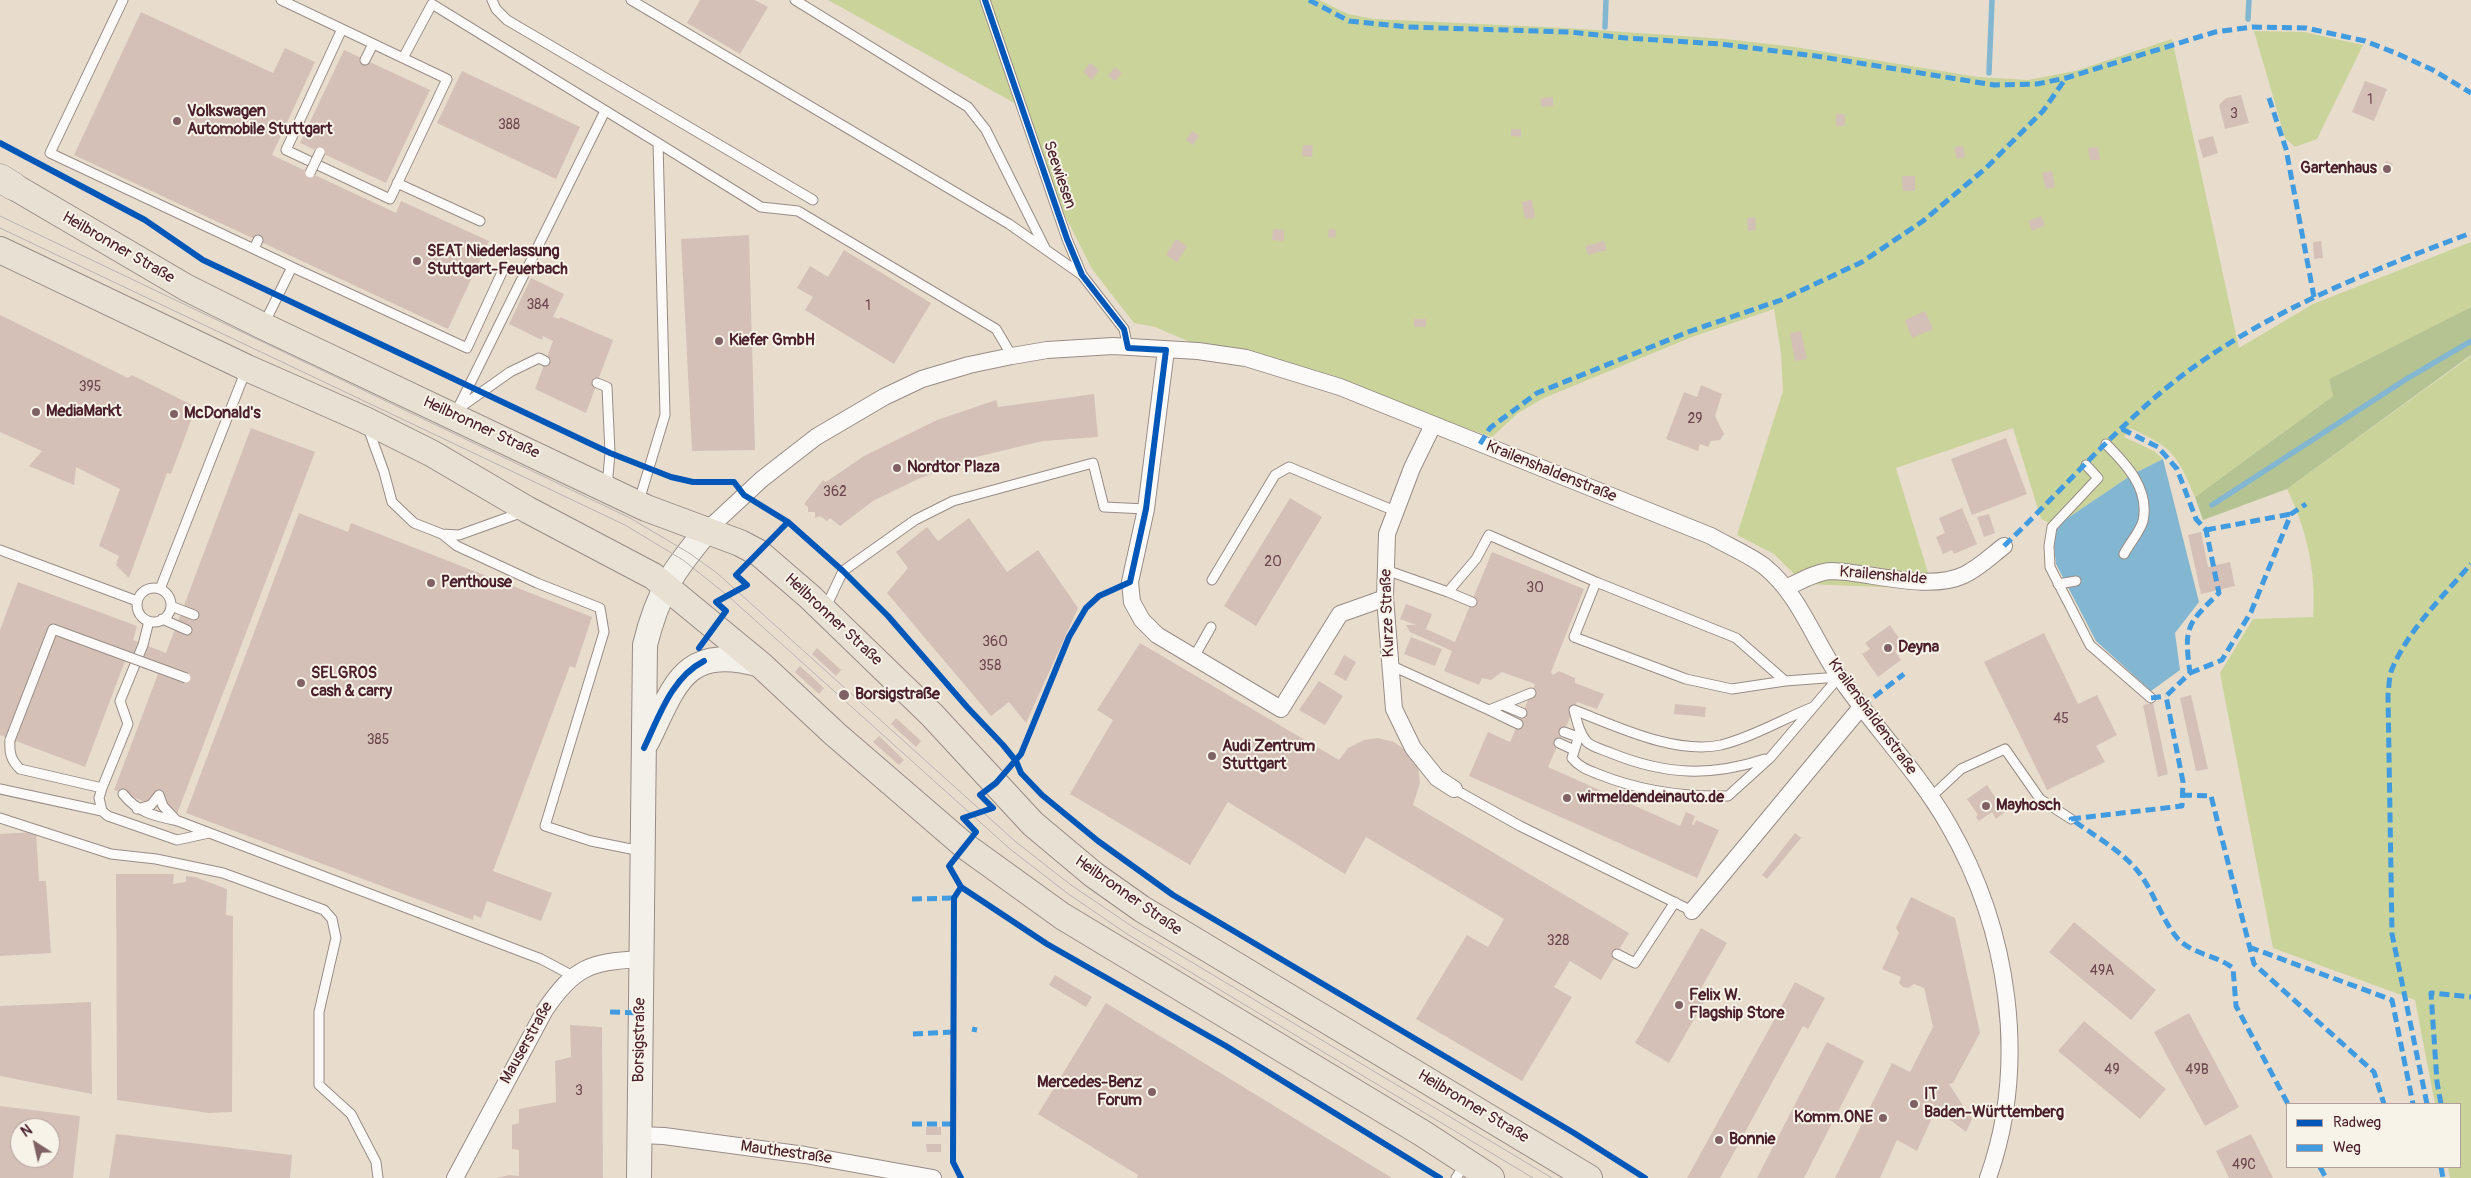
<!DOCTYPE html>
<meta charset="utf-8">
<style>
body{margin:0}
#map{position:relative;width:2471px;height:1178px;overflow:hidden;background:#e8ddcd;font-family:Pangolin,sans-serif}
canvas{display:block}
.legend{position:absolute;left:2286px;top:1103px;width:175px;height:65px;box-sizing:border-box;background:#f7f3e8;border:1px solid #b29e9c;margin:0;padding:6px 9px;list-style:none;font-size:15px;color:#4a1f2b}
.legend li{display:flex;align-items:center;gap:10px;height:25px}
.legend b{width:25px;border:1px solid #b29e9c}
.north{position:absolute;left:10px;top:1118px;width:50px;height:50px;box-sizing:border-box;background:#f7f3e8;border:1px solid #b29e9c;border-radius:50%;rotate:325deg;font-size:14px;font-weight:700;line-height:20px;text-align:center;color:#4a1f2b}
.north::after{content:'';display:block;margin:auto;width:18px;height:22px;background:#816264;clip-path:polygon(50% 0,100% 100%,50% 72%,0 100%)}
</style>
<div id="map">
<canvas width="2471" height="1178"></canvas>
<ul class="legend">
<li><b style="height:6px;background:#0057b8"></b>Radweg</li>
<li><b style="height:6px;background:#409be1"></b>Weg</li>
</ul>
<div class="north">N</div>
</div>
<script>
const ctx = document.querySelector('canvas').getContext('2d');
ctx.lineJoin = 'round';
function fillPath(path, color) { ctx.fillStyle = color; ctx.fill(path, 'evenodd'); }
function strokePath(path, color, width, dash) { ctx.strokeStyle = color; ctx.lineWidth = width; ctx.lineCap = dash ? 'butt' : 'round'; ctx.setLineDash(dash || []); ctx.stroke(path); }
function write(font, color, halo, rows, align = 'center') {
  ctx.font = font + ' Pangolin,sans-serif'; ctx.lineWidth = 4; ctx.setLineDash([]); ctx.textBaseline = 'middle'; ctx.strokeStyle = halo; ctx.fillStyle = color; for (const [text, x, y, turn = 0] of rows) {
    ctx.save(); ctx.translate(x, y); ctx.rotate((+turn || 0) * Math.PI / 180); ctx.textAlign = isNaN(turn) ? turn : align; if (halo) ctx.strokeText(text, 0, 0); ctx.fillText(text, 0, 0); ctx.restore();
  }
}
fillPath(new Path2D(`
 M828,0H1319L1348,14L1374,19L1566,28L1726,39L1795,47L1978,77L2028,80L2075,71L2172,39L2239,348L2313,304L2471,242V307L2329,379L2333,396L2195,497C2177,454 2173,448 2130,428L2124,437L2154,451L2163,459L2133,474L2056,526L2041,519L2013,428L1896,468L1933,589L1804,584L1774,554L1737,535L1783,391L1781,353L1774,309L1692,337L1544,398L1518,413L1492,437L1444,421L1332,375L1295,365L1197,345L1155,327L1134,323L1092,269L1044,174L1020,106Z
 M2254,31L2304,32L2363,45L2317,139L2295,147L2285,138Z
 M2471,356V1178H2450L2448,1167H2460V1104H2435L2415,1000L2273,948L2220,673L2253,619L2313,617C2317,574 2306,527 2287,489Z`), '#c9d39a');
fillPath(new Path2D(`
 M2471,307V355L2287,489L2203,520L2195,497L2333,396L2329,379Z`), '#b5c392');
fillPath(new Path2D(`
 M2163,459L2199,602L2175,633L2180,670L2151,691L2096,641L2056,564L2054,544L2056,526L2133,474Z`), '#83b6d0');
strokePath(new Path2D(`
 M2248,19L2249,0
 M1605,27L1606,0
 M1989,73L1992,0
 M2212,505L2408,378L2471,341`), '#83b6d0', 5.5);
fillPath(new Path2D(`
 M700,0H755L768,7L740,54L687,23Z
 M141,12L273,73L285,48L315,62L272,155L396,213L401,201L489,241L448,329L74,155Z
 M344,50L430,90L386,183L300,143Z
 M1090,63L1099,70L1092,80L1083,72Z
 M1115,67L1122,73L1115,81L1108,76Z
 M462,71L580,127L556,179L437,123Z
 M2365,81L2387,89L2374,121L2352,112Z
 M2241,95L2249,123L2225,129L2219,105L2226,98Z
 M1553,97V106L1541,107V98Z
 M1836,114H1845V126H1836Z
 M1511,129H1521V137L1511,136Z
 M1192,131L1199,136L1193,145L1186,140Z
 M2213,136L2218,153L2203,158L2198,140Z
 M1303,145H1313L1312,157L1302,156Z
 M1963,146L1965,157L1957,159L1954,147Z
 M2098,147L2100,160H2090L2088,148Z
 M2386,161L2393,164L2387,176L2381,173Z
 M2052,171L2055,187L2046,189L2042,173Z
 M1902,176H1915V191H1903Z
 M1532,200L1535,218L1525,219L1522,202Z
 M2041,216L2045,225L2032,231L2028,221Z
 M1755,217L1756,230L1748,231L1747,218Z
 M1273,229L1284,230V241L1272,240Z
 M1329,229L1336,230L1335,238L1328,237Z
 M749,235L755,450L692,451L681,239Z
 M1176,239L1187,246L1177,262L1166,255Z
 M1604,241L1607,250L1588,255L1585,246Z
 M2321,241L2323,258L2314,259L2313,242Z
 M844,250L931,303L894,364L805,310L813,297L797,288L810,266L828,277Z
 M531,278L564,294L553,317L559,319L560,317L613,340L586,413L535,389L553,341L543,336L542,340L509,324Z
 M1925,311L1933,329L1912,338L1905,320Z
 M0,315L128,378L132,375L196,407L171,474L167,473L129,578L116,565L119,556L99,546L120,489L76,467L74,485L29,466L42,451L0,432Z
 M1414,319H1426V327H1414Z
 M1801,331L1807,359L1795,361L1790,333Z
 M1701,385L1722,394L1715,416L1724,434L1720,440L1711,441L1708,447L1700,444L1698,451L1666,439L1684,392L1697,397Z
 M1094,394L1098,437L1043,441L976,457L918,479L873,501L840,526L830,518L827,521L820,516L815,518V512H808V507L804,504L823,480L826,482L864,456L937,420L996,400L998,407Z
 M251,428L315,452L177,814L114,790L158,674L125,661L85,767L0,735V630L18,582L137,626L133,640L166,653Z
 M2006,438L2027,494L1972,515L1951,459Z
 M1290,498L1322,517L1256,626L1224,606Z
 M1962,508L1977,544L1954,554L1952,550L1943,554L1936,537L1945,533L1939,518Z
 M299,513L348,532L351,523L592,617L575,668L570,666L493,871L552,893L541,921L487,901L481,918L474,915L473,920L186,813Z
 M1989,514L1995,533L1984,537L1977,517Z
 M969,518L1007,572L1038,550L1078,608L1026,723L1009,702L991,716L887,593L908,568L896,552L927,527L938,541Z
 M2201,532L2208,567L2230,562L2235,586L2201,594L2188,535Z
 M1492,552L1584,589L1551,672L1553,675L1559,671L1575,678V683L1604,694L1597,709L1577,702L1548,767L1680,826L1686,812L1695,816L1692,824L1694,825L1696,820L1719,830L1697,878L1469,776L1488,732L1510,742L1535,684L1502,672L1491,680L1482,678L1479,685L1444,671L1452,651L1410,632L1406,625H1416L1400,619L1406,604L1432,614L1426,629L1455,642Z
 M1890,625L1904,645L1895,651L1901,660L1878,677L1862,654L1870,649L1865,643Z
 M2044,633L2078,704L2097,695L2117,735L2096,746L2105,762L2047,790L1984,662Z
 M1411,637L1442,649L1435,666L1404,654Z
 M1140,643L1339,760L1348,748L1364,740L1378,738L1394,742L1408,752L1418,767L1420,783L1413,805L1629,933L1601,980L1570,961L1554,987L1572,997L1522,1081L1416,1019L1467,935L1488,947L1504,919L1366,837L1345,874L1228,802L1190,865L1070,794L1113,720L1097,710Z
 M817,648L841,670L836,676L812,654Z
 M1344,655L1356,662L1346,681L1334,674Z
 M800,666L824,688L819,694L795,672Z
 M1319,681L1343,696L1325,725L1299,710Z
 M2191,695L2208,769L2196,771L2180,698Z
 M2153,703L2168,774L2158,777L2143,705Z
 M1675,704L1706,707L1705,717L1674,714Z
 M896,718L921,741L916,747L891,724Z
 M879,736L904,760L899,765L873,742Z
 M1987,785L2005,812L1996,819L1992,812L1979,821L1976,817L1978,815L1967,799Z
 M36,832L39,881H46L51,953L0,956V834Z
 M1795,833L1801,838L1767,879L1762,875Z
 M116,874H174L173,884L186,882V876L195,877L227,889L226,915L233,916L232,1112L209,1113L117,1100Z
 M1911,897L1955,918L1980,1033L1953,1083L1949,1084L1972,1119L1966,1132L1936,1109L1917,1151L1897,1140L1880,1178H1835L1892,1063L1910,1072L1933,1027L1924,988L1914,984L1908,988L1903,987L1899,983L1901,977L1882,969L1899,933L1896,928Z
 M2074,922L2156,990L2131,1020L2049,952Z
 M1701,928L1727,943L1700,990L1708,995L1669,1063L1635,1043Z
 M1055,975L1092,997L1086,1007L1049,985Z
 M1795,982L1825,998L1808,1029L1803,1026L1720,1178H1687Z
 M91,1002L92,1094L0,1076V1006Z
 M1106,1003L1392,1178H1137L1138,1175L1038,1114Z
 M2189,1013L2239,1107L2205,1126L2154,1032Z
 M2084,1021L2166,1089L2140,1119L2058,1051Z
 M570,1025L602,1027L603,1178H497L509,1175L519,1176V1150L512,1149V1125L519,1123V1109L556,1102L555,1061L571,1057Z
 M1827,1042L1864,1061L1804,1178H1757Z
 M0,1106L80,1116L73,1178H0ZM20,1128H50V1158H20Z
 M926,1127H941V1135H926Z
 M116,1134L292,1155L290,1178H109Z
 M2251,1134L2273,1178H2229L2216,1151Z
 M926,1144H941V1152H927Z`), '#d4c0b7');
const service = new Path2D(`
 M123,0L50,153L254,249
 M281,0L403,58L432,4L658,143L665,415L639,501
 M492,0L496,9L507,20L813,200
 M631,0L1009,224L1082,275
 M795,0L968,107L986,130L1046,250
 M985,0L1067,239L1082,275L1124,329L1128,348
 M342,29L286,150L390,199L447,79L403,58
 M365,60L373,44
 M658,143L761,207L798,211L996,329L1012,356
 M397,183L480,221
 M258,240L254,249L292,267L264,324
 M292,267L467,348L503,270
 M597,383L607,387L610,453L607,487
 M458,409L510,372L539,358L545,361
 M457,410L605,111
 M368,428L384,472L392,502L414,523L442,534L459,535L523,512
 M2106,444C2126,464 2150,489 2143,521C2140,532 2129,544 2124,554
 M2086,465L2098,478L2052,527L2049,546L2050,567L2090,645L2151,698
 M442,534L457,546L537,583L600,608L604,632L545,826L591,841L641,851
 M0,550L137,601
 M1386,570L1448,592L1476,559L1489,535L1596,582L1574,637L1686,679L1732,689L1785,681L1839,677
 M1212,580L1275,475L1289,467L1395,511
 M1596,582L1736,638L1785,681
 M2058,584L2076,581
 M137 605a17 17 0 1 1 34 0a17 17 0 1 1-34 0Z
 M160,589L246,370
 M1448,592L1472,602
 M171,606L194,615
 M825,609L843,571L915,520L953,501L1093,463L1104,507L1146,509
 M162,619L187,630
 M1194,657L1211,627
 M1390,665L1489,710L1531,693
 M1503,705L1522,713
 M1489,710L1518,724
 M1574,710C1616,726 1675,755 1721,745C1753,737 1783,719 1813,707
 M1574,710C1577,721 1579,733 1587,742C1592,747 1604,750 1611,753C1665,775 1710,777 1765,759
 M1564,732L1578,737
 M1580,732L1572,758C1579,767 1588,770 1598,774C1640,791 1682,797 1728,796L1770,758L1839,677
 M10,740C9,753 11,760 20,769L102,788
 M1559,743L1574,750
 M0,789L102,811L108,816L177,840L209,833
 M1454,789L1520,826L1692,911
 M123,794C138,813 155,816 178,821L541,959L573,976
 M159,795L163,806L177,821
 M1931,797L1961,769L2005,749L2040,799L2071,819
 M137,809L151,805L159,795
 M102,811L99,798L102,788L128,724L120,701L143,645L149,621
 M0,818L111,854L156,859L223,873L324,910L332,919L336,938L319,1012V1085L351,1114L376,1162L378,1178
 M1617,954L1635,963L1675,902
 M1456,1178L1465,1164`);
const minor = new Path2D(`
 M1166,350L1146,509L1130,582L1132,602L1142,620L1157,635L1281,709L1340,614L1385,598
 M1433,425L1412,468L1387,534L1385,598L1394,709L1413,748L1437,778L1454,789
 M707,530L762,479L816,437L884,397L922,379L969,365L1012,356L1047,350L1113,346L1198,351L1246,358L1340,387L1711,536C1728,546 1748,554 1764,566C1800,595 1814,641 1840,678C1875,728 1918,772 1948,824C2009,929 2029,1063 1988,1178
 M1786,588C1799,582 1817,571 1832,571C1870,572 1928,592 1964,575C1979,568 1991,556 2004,546
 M1692,911L1862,706
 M639,1135L664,1136L805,1155L933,1178
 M455,1178L545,1010C574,967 590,962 640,959`);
const secondary = new Path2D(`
 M647,742C676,683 684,644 761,665
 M639,1178L645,645C658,592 673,571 707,530`);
const primary = new Path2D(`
 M13,186L187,288L263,326L646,508L740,543L759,553L810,597L932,715L1033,824L1094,875L1142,909L1589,1178
 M0,250L247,368L365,420L431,453L528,510L653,576L761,665L835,734L965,846L1062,916L1422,1133L1491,1178`);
const trunk = new Path2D(`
 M0,178L13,186`);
strokePath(service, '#988c86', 11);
strokePath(minor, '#988c86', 18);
strokePath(secondary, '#988c86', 26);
strokePath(primary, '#988c86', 28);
strokePath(trunk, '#988c86', 29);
strokePath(service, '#fcfaf8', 9);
strokePath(minor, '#fcfaf8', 16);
strokePath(secondary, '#f3f0e9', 24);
strokePath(primary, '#e7e0d3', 26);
strokePath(trunk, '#e7e0d3', 28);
strokePath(new Path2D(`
 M0,216L630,518L689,553L717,573L1016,842L1071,885L1133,927L1552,1178
 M0,228L625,525L683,560L727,595L1010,849L1067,893L1127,934L1533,1178`), '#b9b2b2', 1);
const serviceBridge = new Path2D(`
 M310,173L320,152
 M10,740L53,629L186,678`);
strokePath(serviceBridge, '#988c86', 11, []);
strokePath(serviceBridge, '#fcfaf8', 9);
strokePath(new Path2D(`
 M1309,0L1349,21L1408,27L1570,32L1626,38L1720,44L1816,56L1994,85L2037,84L2066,78L2215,32L2252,27L2306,28L2365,41L2398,54L2433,70L2471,93
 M2269,98L2286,149L2314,297
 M2122,429L2158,447L2177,469L2196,519L2206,530L2219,593C2186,625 2184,627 2190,673L2166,696L2183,782L2182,806L2071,819C2092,834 2125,853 2140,874C2153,891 2165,926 2179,940C2195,955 2216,955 2233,968L2236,1006L2288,1104
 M1480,444L1490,428L1537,393L1688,332L1781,300L1862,262L1923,221L1986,168L2043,111L2066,78
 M2206,530L2291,514
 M2004,546C2056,496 2104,441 2159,394C2249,318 2362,274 2471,233
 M2190,673L2222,660L2251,612L2291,514L2306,504
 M2151,698L2166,696
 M1862,706L1904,674
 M2182,795L2211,796L2254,964L2374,1072L2384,1104
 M912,899L954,898
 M2249,947L2392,1000L2413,1104
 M610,1012L640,1013
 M974,1032L975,1027
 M913,1034L953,1032
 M2427,1104L2392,934L2388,695C2389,687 2389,676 2392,669C2409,629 2443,596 2471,564
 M2441,1104L2437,1082L2431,993L2471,997
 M912,1124H953
 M2320,1167L2326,1178
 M2441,1167L2443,1178`), '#409be1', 5, [10, 5]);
strokePath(new Path2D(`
 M985,0L1067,239L1082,275L1124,329L1128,348L1166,350L1146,509L1130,582L1099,596L1086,608L1069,637L1021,754L996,783L980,795L993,808L963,818L976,832L949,866L961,887L1047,944L1226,1046L1440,1178
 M0,143L145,220L203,260L610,453L671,477L693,482H734L744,495L788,522L843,571L888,616L967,707L1003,745L1016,761L1021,773L1042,795L1098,841L1173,895L1574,1133L1645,1178
 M699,648L726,611L716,602L747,585L736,575L788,522
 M644,748C659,717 671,678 704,661
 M961,1178L953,1162L954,898L961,887`), '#0057b8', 6);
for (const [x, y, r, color] of [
 [177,121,5,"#816264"],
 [2387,169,5,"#816264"],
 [417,261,5,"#816264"],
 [719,341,5,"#816264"],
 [36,412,5,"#816264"],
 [174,414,5,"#816264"],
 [897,468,5,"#816264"],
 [431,583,5,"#816264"],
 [1888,648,5,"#816264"],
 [301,683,5,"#816264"],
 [844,695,6,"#816264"],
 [1212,756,5,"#816264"],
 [1567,798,5,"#816264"],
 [1986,806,5,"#816264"],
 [1679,1005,5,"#816264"],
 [1152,1092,5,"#816264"],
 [1914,1104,5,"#816264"],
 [1883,1118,5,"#816264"],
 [1719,1140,5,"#816264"]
]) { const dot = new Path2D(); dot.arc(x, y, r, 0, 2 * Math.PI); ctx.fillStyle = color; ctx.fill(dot); strokePath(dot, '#f7f3e8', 2); }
write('14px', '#6c474e', null, [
 ["1",2370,100],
 ["3",2234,114],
 ["388",509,125],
 ["384",538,305],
 ["1",868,306],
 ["395",90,387],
 ["29",1695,419],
 ["362",835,492],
 ["20",1273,562],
 ["30",1535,588],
 ["360",995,642],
 ["358",990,666],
 ["45",2061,719],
 ["385",378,740],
 ["328",1558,941],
 ["49A",2102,971],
 ["49",2112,1070],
 ["49B",2197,1070],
 ["3",579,1091],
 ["49C",2244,1165]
]);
write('bold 16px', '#4a1f2b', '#f7f3e8', [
 ["Volkswagen",187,112],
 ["Automobile Stuttgart",187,130],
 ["Gartenhaus",2377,169,"right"],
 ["SEAT Niederlassung",427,252],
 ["Stuttgart-Feuerbach",427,270],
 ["Kiefer GmbH",729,341],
 ["MediaMarkt",46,412],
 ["McDonald's",184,414],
 ["Nordtor Plaza",907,468],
 ["Penthouse",441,583],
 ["Deyna",1898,648],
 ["SELGROS",311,674],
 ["cash & carry",311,692],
 ["Borsigstraße",855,695],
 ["Audi Zentrum",1222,747],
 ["Stuttgart",1222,765],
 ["wirmeldendeinauto.de",1577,798],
 ["Mayhosch",1996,806],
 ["Felix W.",1689,996],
 ["Flagship Store",1689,1014],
 ["Mercedes-Benz",1142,1083,"right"],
 ["Forum",1142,1101,"right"],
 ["IT",1924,1095],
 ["Baden-Württemberg",1924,1113],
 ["Komm.ONE",1873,1118,"right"],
 ["Bonnie",1729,1140]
], 'left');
write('16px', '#4a1f2b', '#f7f3e8', [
 ["Seewiesen",1059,175,71],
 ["Heilbronner Straße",118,248,30],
 ["Heilbronner Straße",481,428,25],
 ["Krailenshaldenstraße",1551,472,22],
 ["Krailenshalde",1883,576,5],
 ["Kurze Straße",1388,613,-92],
 ["Heilbronner Straße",833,620,43],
 ["Krailenshaldenstraße",1872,717,54],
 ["Heilbronner Straße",1128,896,35],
 ["Borsigstraße",640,1040,-89],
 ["Mauserstraße",527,1043,-61],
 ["Heilbronner Straße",1473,1107,31],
 ["Mauthestraße",786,1153,8]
]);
</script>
